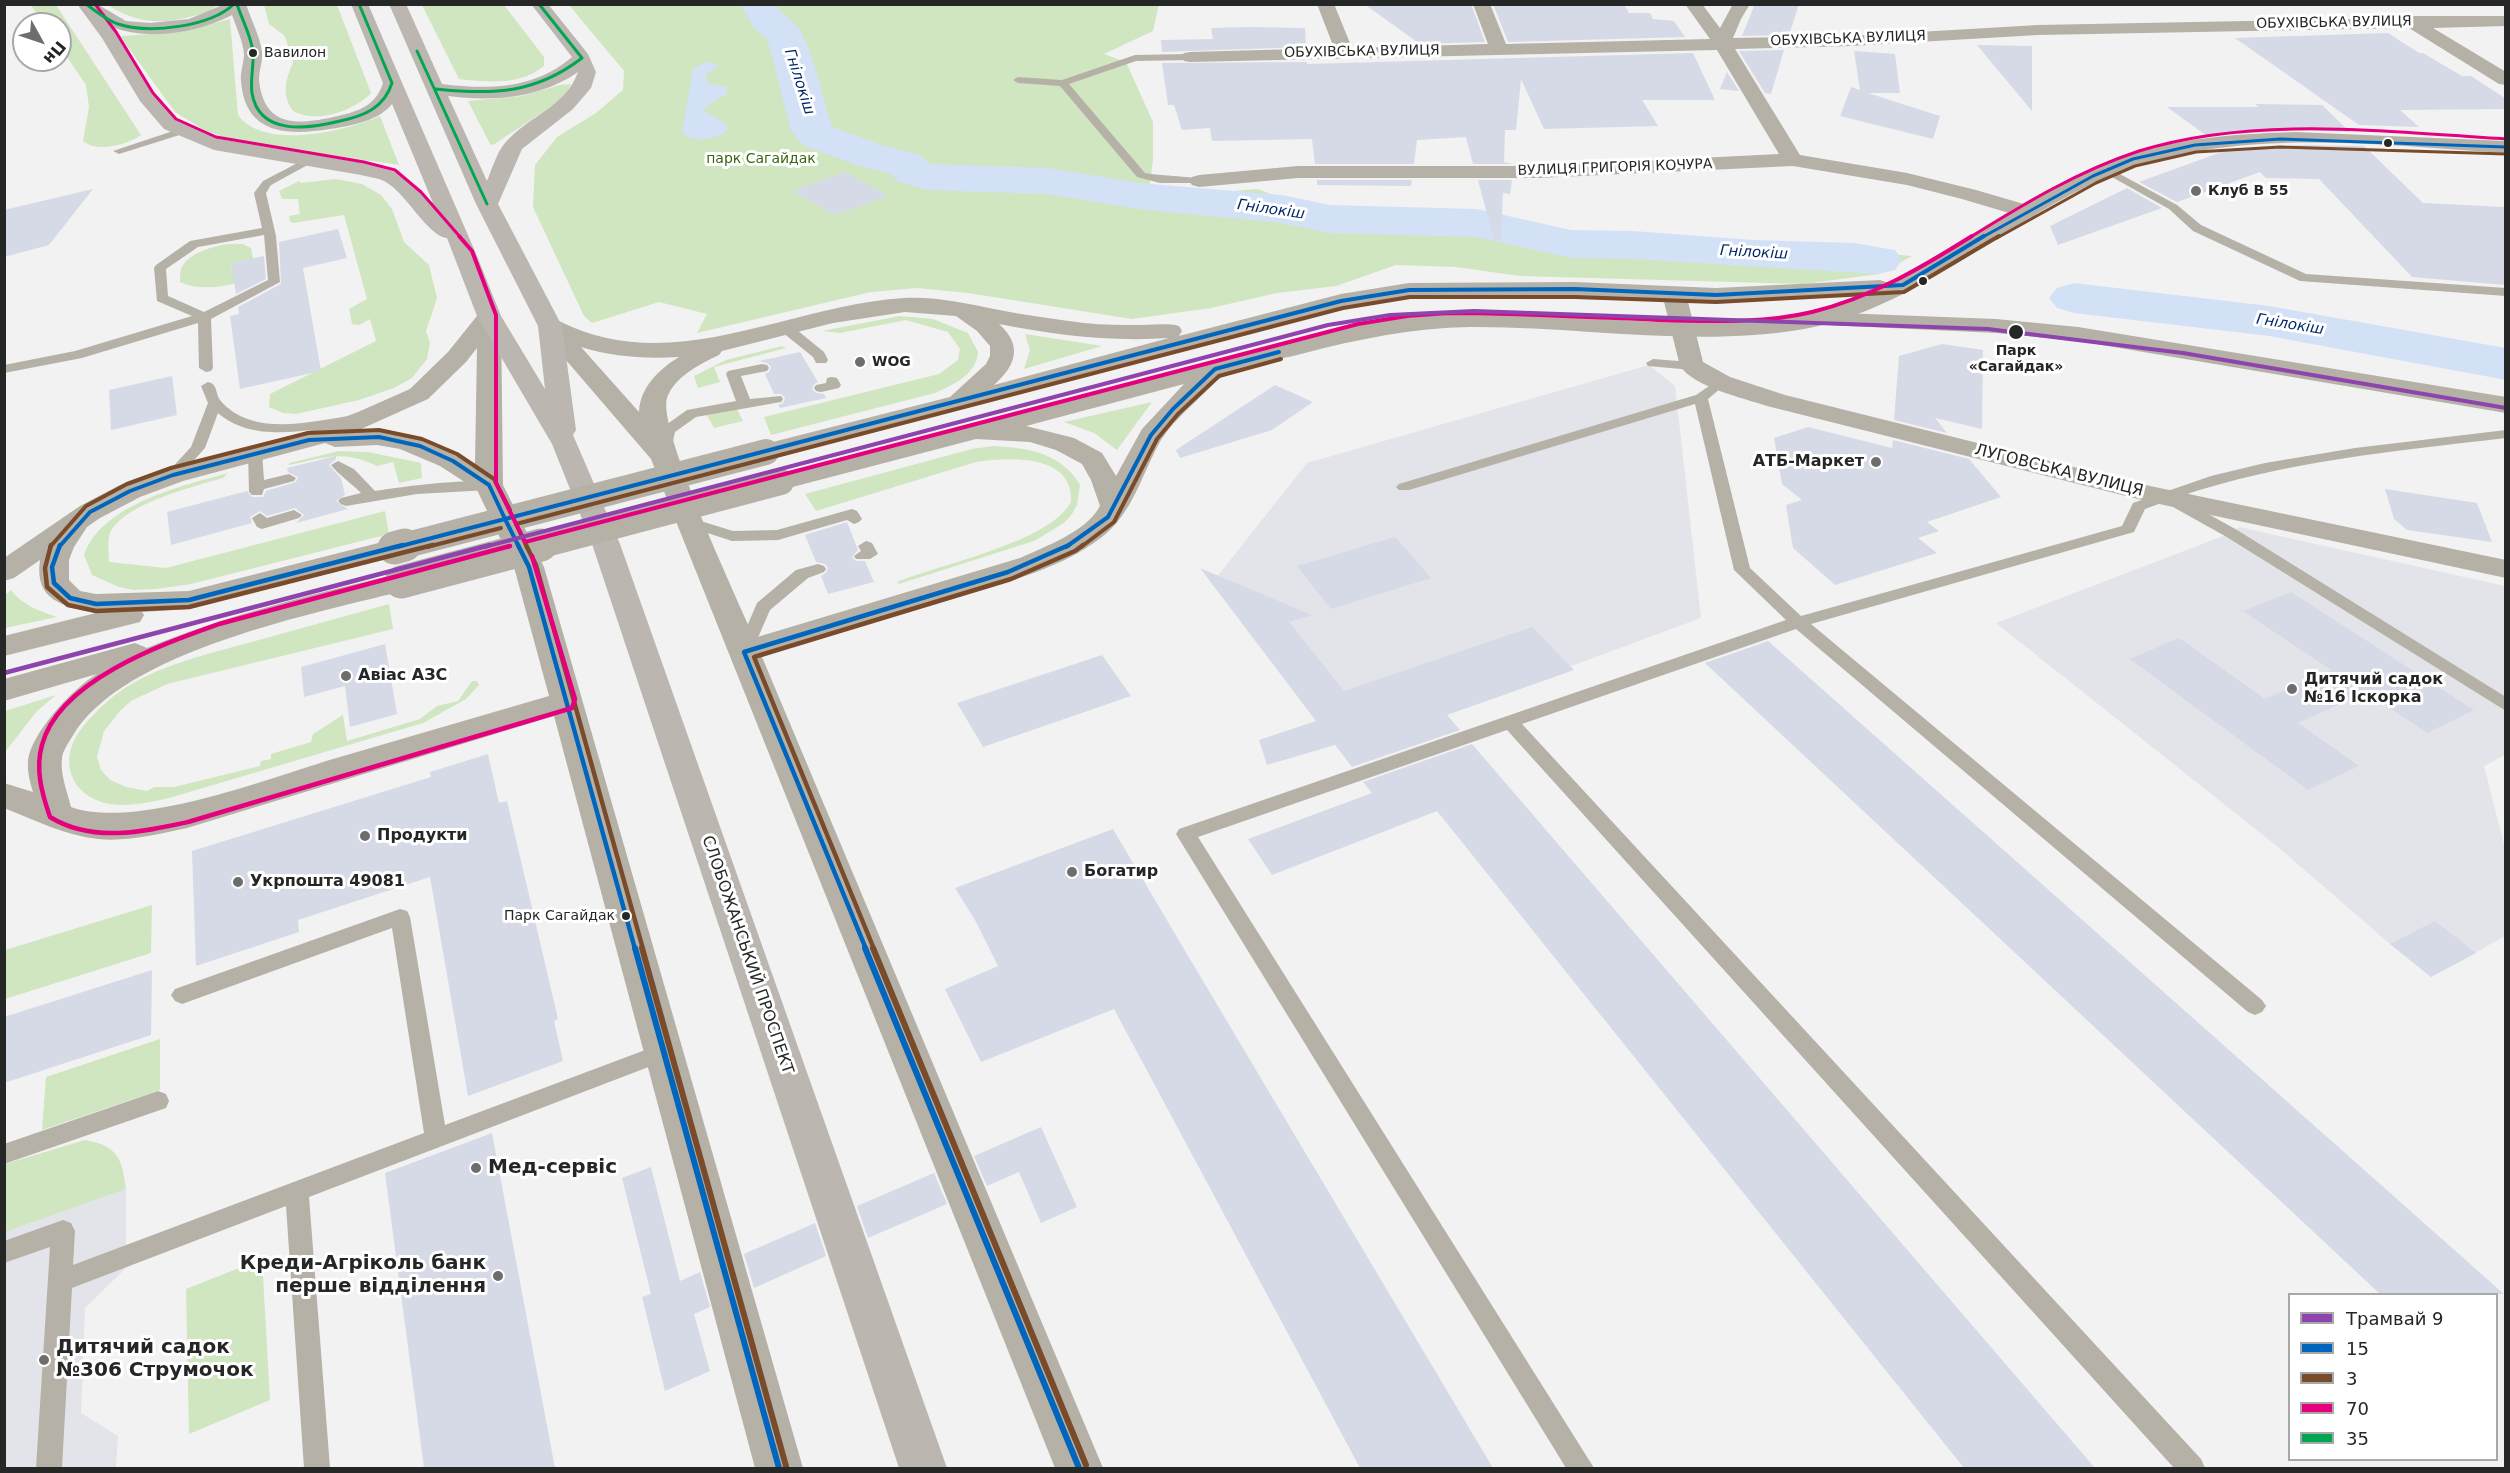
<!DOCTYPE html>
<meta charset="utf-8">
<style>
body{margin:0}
#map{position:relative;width:2510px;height:1473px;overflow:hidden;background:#f2f2f3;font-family:"DejaVu Sans",sans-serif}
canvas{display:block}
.frame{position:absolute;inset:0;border:6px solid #252626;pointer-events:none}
.legend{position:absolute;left:2288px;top:1293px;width:210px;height:168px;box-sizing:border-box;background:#fff;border:2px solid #a8a8a8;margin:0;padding:8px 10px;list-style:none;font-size:18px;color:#252626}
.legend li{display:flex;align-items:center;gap:12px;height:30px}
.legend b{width:30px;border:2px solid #a8a8a8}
.north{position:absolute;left:12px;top:12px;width:60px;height:60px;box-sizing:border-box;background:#fff;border:2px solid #a8a8a8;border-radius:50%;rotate:130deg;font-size:16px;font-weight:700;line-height:24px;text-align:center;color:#252626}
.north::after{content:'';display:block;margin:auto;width:21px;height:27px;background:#6d6d6e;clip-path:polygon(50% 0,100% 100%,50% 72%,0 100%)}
</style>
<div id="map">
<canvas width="2510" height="1473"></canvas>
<div class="frame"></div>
<ul class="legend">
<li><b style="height:8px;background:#8e44ad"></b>Трамвай 9</li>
<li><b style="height:8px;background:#0065bd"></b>15</li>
<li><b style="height:8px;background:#7a4b2a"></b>3</li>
<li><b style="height:8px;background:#e5007d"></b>70</li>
<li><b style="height:8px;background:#00a651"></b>35</li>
</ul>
<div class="north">Пн</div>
</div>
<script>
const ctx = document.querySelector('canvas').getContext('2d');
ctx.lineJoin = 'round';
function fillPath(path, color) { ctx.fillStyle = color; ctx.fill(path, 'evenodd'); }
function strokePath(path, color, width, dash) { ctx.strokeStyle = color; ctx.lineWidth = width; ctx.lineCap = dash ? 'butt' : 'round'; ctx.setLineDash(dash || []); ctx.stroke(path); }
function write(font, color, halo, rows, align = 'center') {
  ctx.font = font + ' "DejaVu Sans",sans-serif'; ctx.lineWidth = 6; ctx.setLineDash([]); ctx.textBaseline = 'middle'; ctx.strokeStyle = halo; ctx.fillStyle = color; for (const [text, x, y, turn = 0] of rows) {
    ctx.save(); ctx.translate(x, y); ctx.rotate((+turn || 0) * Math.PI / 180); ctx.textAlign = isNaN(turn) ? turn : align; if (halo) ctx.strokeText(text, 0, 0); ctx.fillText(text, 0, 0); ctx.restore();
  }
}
fillPath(new Path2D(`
 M1649,365L1675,386L1701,618L1344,750L1216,578L1307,463Z
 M2239,527L2505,586V755L2484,766L2505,848V936L2431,977L2390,944L2278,847L1996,623L2231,533Z
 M126,1189V1268L85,1308L81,1413L118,1436L116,1468H5L4,1232Z`), '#e3e4e9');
fillPath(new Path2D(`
 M1159,4L1153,31L1104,54L1126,62L1153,122V159L1149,191L1185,195L1258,189L1293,203L1366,220L1472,227L1594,242H1736L1912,256L1879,274L1803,284L1520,276L1456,267L1396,265L1336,286L1277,293L1211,308L1132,319L968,293L917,288L871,292L697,333L707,314L659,302L592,323L584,316L533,207L535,165L557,137L596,113L623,90L624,71L569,5Z
 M31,5H56L141,135L138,137C123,145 98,153 83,141L89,107L86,85L60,47V24H44Z
 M108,5H217C212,12 201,14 193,16C161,25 135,23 108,5Z
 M264,5H337L371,93C354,111 317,124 293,111C281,95 286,78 293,63L285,36L269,24Z
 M422,5H504L544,57V66C520,86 488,82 459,79Z
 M230,19L238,115C264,151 346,131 380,116L399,165L263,145L232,140L204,130L175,112L120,36L181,32Z
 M571,84L564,98L493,145L490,144L468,101L522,96L560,85Z
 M336,179L362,184L381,195L392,209L404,242L429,265L437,298L426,331L430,343L427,359L412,378L394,388L359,400L296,414L283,413L269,407L270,394L376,341L370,319L359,325L352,324L349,309L367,299L344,215L293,223L290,221L289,216L300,214L298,199H282L279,191L299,181L301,183Z
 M227,244H243L251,248L253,259L231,263L232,270L249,280C226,286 202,292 180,282C180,278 180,270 182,267C189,253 214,246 227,244Z
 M900,316L933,319L968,333L978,352C976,375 953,385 935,393L771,435L764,417L939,374L958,360L960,349L948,332L906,320L840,333L822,331Z
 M1025,334L1102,346L1024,369L1030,350Z
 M782,346L786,348L714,367L720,382L698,388L694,376L726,360Z
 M1152,402L1117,450L1094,433L1064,422Z
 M737,409L743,421L714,428L707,415Z
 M994,446C1028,448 1062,453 1080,485L1077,505L1072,514L1064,523L1034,541L899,584L897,582C941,564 1050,542 1071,502C1074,453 1008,457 976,462L816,511L805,494L972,449Z
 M339,451L368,452L421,463L422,478L399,483L393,462L377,466C342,449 325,458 289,465V463Z
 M228,473L223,478C195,486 123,504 110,533C107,541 109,553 109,562L166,568L385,511L389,534L191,584L156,589L134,590L119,587L92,575L84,555C102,504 182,486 228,473Z
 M11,590C22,605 39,611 57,617L5,628V595Z
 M389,604L393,629L167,684L131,701L120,711L104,731L97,757L101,770L110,780L126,787L147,791L154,787H174L260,766L261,761L271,759V754L311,742L313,734L343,715L347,741L420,719L437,706L458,701L472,681H477L479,685L466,699L423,723L169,798C151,802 129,807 110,804C74,798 57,764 79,732C91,715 110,697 128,686C165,664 207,654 248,643C295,630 342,617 389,604Z
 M56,695L37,711L5,752V711Z
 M152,905L151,953L5,999V950Z
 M160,1039V1090L42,1130L46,1077Z
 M85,1140C118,1146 122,1158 126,1189L5,1232V1164Z
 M262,1259L270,1400L189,1434L186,1289Z`), '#cfe6c0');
fillPath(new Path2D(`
 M708,62L719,66L707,74L706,80L708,83L726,87L728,93L707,106L704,111L725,123L728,128C720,140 692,144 682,132L693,68Z`), '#d3e1f7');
fillPath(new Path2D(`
 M740,4H776C783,17 794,21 801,32C816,60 822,96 832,127L885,146L918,154L930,164L1048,168L1139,183L1282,195L1330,205L1477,209L1571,230L1633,231L1753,240L1854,243L1895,250L1902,260L1895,270L1878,274L1633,259L1571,258L1477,237L1330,233L1282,223L1139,209L1048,194L927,190L899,182L889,173L859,166L801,144L791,130L769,45L766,38L756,31Z
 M2074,283L2269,306L2506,348V380L2269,336L2074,313L2057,308L2049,298L2057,288Z`), '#d3e1f7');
fillPath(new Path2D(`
 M1364,4H1471L1485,42L1420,44Z
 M1493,4H1624L1629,13H1650L1653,19L1674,21L1685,37L1508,42Z
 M1755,4H1799L1789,35L1742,36Z
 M1248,27L1305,28L1306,47L1162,52L1161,40L1213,39L1211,28Z
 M2388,33L2419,53H2423L2462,76H2471L2505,98V109L2400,110L2419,127L2359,125L2235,38Z
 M1977,45L2032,46V111Z
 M1784,50L1771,94L1765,93L1739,51Z
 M1854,51L1895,54L1900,93H1868L1940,116L1933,139L1840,116L1851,87L1860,90Z
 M1693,53L1715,100H1642L1658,126L1544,129L1521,79L1516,130H1505L1504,162L1513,164H1473L1466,137L1417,140L1414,164H1315L1312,139L1212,141L1210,128L1182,130L1174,105H1168L1162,63L1307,62V64Z
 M1727,72L1739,91L1720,89Z
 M2255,104L2322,105L2350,132L2295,130L2207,136L2167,107H2259Z
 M2301,145L2364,146L2423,203L2505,207V285L2412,277L2319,179L2266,178L2260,172L2177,202L2139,182L2227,150Z
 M845,172L888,196L835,215L792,191Z
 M1317,180H1412L1411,186L1317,185Z
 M1478,180H1512L1510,194L1503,193L1501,240H1494Z
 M2127,188L2162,208L2058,245L2050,226Z
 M93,189L49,245L4,257V210Z
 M338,229L347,258L303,268L321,371L240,389L230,316L239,314L238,307L281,284L279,242Z
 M264,256L266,279L236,294L231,263Z
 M1942,344L1983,350L1982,429L1935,418L1947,433L1894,420L1899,356Z
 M800,352L818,382L814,384L812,389L816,393L824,394L826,398L780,408L778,405L783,403L785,398L781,394H774L765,374L769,372L771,367L767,363L759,361Z
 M172,376L177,415L111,430L109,390Z
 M1275,385L1313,402L1272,430L1180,458L1176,450Z
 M1808,427L1892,448L1893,440L1969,459L2001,497L1927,522L1939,531L1918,538L1937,553L1835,585L1793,548L1786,505L1802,500L1782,484L1774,438Z
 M336,456V459L329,465L341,478L345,495L336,501L348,509L296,523L304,515L295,508L267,516L260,511L250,517L252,523L171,545L167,512L247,491L252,497H263L266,491L296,482L298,477L288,472L287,468Z
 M2385,489L2477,503L2492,542L2407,530L2394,519Z
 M847,522L858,550L852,557L856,561H865L874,582L828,594L821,576L826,573L828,568L825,564L816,562L805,535Z
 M1395,537L1431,578L1331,609L1297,566Z
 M1200,568L1312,615L1289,622L1344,691L1532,627L1574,670L1447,715L1460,730L1352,767L1335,745L1267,765L1259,740L1316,721Z
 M2291,592L2474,710L2427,733L2366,692L2298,723L2359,766L2308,790L2130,659L2179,638L2265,699L2331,670L2243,611Z
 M1768,641L2504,1294H2380L1705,663Z
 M385,644L397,714L350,727L345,686L304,697L301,667Z
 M1102,655L1131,696L983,747L957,703Z
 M1472,744L2095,1468H1964L1437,811L1272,875L1248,839L1372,793L1363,782Z
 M488,754L499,803L507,801L558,1019L554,1021L563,1061L468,1096L430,877L298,920L299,932L196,966L192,851L431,777L430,772Z
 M1113,829L1181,944L1493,1468H1360L1114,1009L981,1062L945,989L998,966L975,920L955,888Z
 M2435,921L2476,953L2431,977L2390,944Z
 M152,970L151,1035L4,1083V1017Z
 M1041,1127L1077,1207L1041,1223L1019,1172L987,1186L974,1156Z
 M492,1133L555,1468H424L385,1173Z
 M651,1167L680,1281L700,1272L710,1307L694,1314L710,1371L665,1391L642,1297L651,1294L622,1178Z
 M934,1173L947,1204L868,1238L857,1206Z
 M815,1223L826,1256L754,1288L744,1254Z`), '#d5dae6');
fillPath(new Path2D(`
 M1135,55L1190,54L1195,57L1190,60L1136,61L1069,84L1145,173C1159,176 1198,176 1205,181L1203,183H1160L1137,177L1060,86L1018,83L1013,80L1018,77L1062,80Z
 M182,128L187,131L186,133L119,154L113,151Z
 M309,157L313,158V162L271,185L266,193L276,236L280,282L211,319L213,368L211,371L206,372L199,368L198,323L82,358L4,373V365L75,351L192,316L157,301L154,268L156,265L190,241L262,228L254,193L263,181ZM264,235L268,280L204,312L168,296L166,269L198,247Z
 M2107,167L2177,205L2201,225L2306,274L2506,288V296L2300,281L2193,231L2169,209L2103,172V168Z
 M787,325L792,326L824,352L828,360L826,363H816L813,357L782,332L780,329L782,326Z
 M1653,359L1692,362L1699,366L1692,370L1648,366L1646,363Z
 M762,364L767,365L769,368L767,371L741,376L750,399L781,396L783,399L781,402L696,417L675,432L670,454H660L658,451L663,427L687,410L736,401L726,374L728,371Z
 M832,377L837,378L841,385L839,388L821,392L816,391L814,388L816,385L826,383L827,378Z
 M1721,378L1728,382L1708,399L1750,568L1801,616L2122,526L2133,503L2211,476L2265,463L2355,448L2506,430V438C2395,451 2284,461 2178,497L2237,530L2506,697V711L2225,536L2164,502L2145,509L2134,532L1811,624L2262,1000L2266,1006L2262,1012L2255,1015L2248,1012L1796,629L1522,724L2201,1459L2205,1468H2174L1507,730L1198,837L1594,1468H1566L1176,834L1179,829L1786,620L1734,570L1695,404L1409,490H1399L1396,487L1399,484L1696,395Z
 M208,382C218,384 215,393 220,400C223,404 230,410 235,413C269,434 318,420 356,415L363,419L356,423C314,429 254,445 218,413L205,448L178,478H168L166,475L168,472L191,447L208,403L201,386Z
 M255,448L262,452L264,480L289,474L296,478L294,481L264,489L262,495H252L249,492L248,452Z
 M338,461L354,469L375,491C393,488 487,475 497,485L489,490L417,494L346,506L341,504L338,501L341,498L361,493C351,483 339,475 331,465Z
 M852,509L857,511L862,519L859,522L854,524L847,520L778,540L732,541L686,526L683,523L691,518L733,531L777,530Z
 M294,510L302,515L299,518L262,529L257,527L252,518L260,513L267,518Z
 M866,541L872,543L878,554L870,559H856L854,556L861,551L858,546Z
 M818,564L824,566L826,569L824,572L808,578L770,610L750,656H738L736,652L757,603L796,570Z
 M400,909L407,911L410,917L445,1125L664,1043L672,1046L675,1052L672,1058L309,1197L330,1468H304L286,1206L72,1288L62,1468H36L50,1247L4,1263V1241L63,1220L71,1223L75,1231L73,1265L424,1133L392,928L182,1004L175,1001L171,995L175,989Z
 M158,1091L166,1094L169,1101L166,1108L4,1164V1144Z`), '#b6b1a6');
fillPath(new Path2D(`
 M1317,4H1334L1352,48L1488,44L1473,4H1490L1506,44L1710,39L1685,4H1702L1720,28L1733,4H1750L1741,19L1733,38L1850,36L2038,25L2404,18L2410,16H2506V26L2433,28L2506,72V85L2499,84L2409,28L2038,35L1850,46L1735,49L1800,155L1907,173L1976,190L2034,207L2037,212L2034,217L2026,218L1962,199L1907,185L1793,166L1538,178H1298L1199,187L1192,185L1189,181L1192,177L1199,175L1298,166H1538L1779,154L1717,50L1190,62L1184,61L1181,57L1184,53L1190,52L1334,48Z
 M1815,312L1996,319L2078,327L2506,397V413L2078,341L1996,333L1807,324L1803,319L1807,314Z`), '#b6b1a6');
fillPath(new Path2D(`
 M1674,287L1682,289L1686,294L1703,362L1730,377L1785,395L2150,486L2506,560V578L2150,502L1767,406C1743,398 1694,387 1680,366L1662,294L1666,289Z`), '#b6b1a6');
fillPath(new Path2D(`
 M2295,132L2506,141V153C2373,145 2226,124 2101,180C2000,225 1915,309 1804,329C1694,348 1581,326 1470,327C1412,328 1358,339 1301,354C1278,360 1250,363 1228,373C1217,378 1208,390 1199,398C1186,411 1171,424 1161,440C1142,473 1133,513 1102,537C1062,568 1010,581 962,596C895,616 828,634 762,657L1103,1468H1055L651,459L541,331L538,326L541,321L550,319L559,321C673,379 787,305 904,298C934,296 965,303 994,309C1024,315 1054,319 1084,323C1103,325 1123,325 1143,325C1155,325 1167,323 1179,326L1182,331L1179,336L1341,294L1409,283L1575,282L1716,288L1880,280L1889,283C1969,240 2044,181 2132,154C2184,137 2240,134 2295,132ZM1864,295C1756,340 1631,318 1517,314C1464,312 1412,316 1359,324L771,476L767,482L771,488L781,490L976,439L1030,442L1056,450L1082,464L1091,480L1100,506C1086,532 1046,546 1020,558L754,638C737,598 657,429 667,398C674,377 700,364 719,355L722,351L833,323L905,312L956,316L977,331L990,346V356L986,364L950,397L757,446L753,452L757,458L766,460L775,458L1341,308L1409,297L1575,296L1716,302ZM999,324C1055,335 1111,342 1169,338L994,385C1016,365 1023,346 999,324ZM581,347C613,357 645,359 679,357C658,370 640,388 639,412ZM1184,384L1142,429L1116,476L1102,453L1074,438L1026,426Z
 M489,309L497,311L501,316L503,485L544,567L803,1468H755L554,716L187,828C158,834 128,842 98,839C66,836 35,820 4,808V783L33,792C30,782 27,771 28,760C32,732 73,688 97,674L4,701V679L135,643L147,648C229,614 315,594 401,573L411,575L416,582L411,589C318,613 122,650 72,737C68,744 63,750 62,758C60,774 67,791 71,807C135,830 267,779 333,759C405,738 477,717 549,696L514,567L477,490L440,466L400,449L377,445L335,447L325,443L183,481L140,497L100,518L87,527L74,547L69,560V580L80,591L96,594L189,591L394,539L404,542L408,548L404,554L189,609L142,612L144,615L140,622L4,656V636L96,613C63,606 34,601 40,560L14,578L4,581V558L80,506L120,485L163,469L300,434L358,412L410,389L448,352L481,311ZM477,348L475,464C441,443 402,428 361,429L428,399L466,362Z`), '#b6b1a6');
fillPath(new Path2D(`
 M77,4H97L126,21L150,23L189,19L225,4H246C251,20 260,36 262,52C263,61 259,70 259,80C264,129 299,125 338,116C360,111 376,105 383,83L351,4H368L477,256L501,316L545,389L538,326L476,204L389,4H406L442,84C489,90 535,89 572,57L531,4H548L588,54L596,72L591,88L573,109L522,149L498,204L562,326L576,430L573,435L620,544L947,1468H899L592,544L552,444L477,316L447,238C427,236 406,192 384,181C378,178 368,177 361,175L214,150L164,129L140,101L102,38ZM232,15C236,27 243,41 244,54C244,63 240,72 241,81C245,134 286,136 330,129C350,126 379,121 392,104L433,203L399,173L363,163L219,139L178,121L155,94L112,27C150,41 197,33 232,15ZM578,72C566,107 528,116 505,143C497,152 492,169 487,181L448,96C493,102 541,98 578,72Z`), '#bbb7b0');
strokePath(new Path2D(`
 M399,547L766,452
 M535,547L781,482`), '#b6b1a6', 26);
strokePath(new Path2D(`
 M394,548L405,545
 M401,582L541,545`), '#b6b1a6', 33);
strokePath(new Path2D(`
 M1981,238L2093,176L2133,159L2195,145L2280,139L2506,147`), '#0065bd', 3);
strokePath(new Path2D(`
 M505,519L519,547
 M505,519L1341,301L1409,290L1575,289L1716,295L1903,285L1984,236
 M59,547L90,512L130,491L173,475L309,440L379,437L420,446L453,461L489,485L505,519L397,547
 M1066,547L1108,517L1151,435L1173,409L1215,369L1279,352`), '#0065bd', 4);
strokePath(new Path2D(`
 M60,545L52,567L54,583L70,598L96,604L189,600L403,545
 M518,545L529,567L635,949
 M866,949L744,652L1008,572L1069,545`), '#0065bd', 4.5);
strokePath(new Path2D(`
 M635,948L779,1468
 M865,948L1079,1468`), '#0065bd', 6);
strokePath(new Path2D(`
 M1997,238L2096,183L2135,166L2196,152L2280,147L2506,154`), '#7a4b2a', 3);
strokePath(new Path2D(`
 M50,547L86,506L127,484L171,468L308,433L379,430L422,439L457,454L494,479L510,510
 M427,547L501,528
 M527,547L516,524L1343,308L1410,297H1575L1716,302L1904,292L1999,236
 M1081,547L1114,522L1157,439L1178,414L1219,376L1281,359`), '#7a4b2a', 4);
strokePath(new Path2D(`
 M51,545L45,568L47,587L68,605L96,611L189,607L433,545
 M526,545L536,565L643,949
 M874,949L754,657L1011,579L1075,551L1083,545`), '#7a4b2a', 4.5);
strokePath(new Path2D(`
 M642,948L786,1466
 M873,948L1086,1465`), '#7a4b2a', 6);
strokePath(new Path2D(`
 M95,4L116,32L153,93L176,119L216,137L364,162L395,170L421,192L461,238
 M1969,238C2024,204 2078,171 2139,151C2256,115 2386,132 2506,139`), '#e5007d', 3);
strokePath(new Path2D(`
 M459,236L472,251L496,315V483L525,542L1358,324L1407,316L1448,313C1518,313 1588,317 1658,320C1709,321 1762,324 1812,312C1870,298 1921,268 1972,236
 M507,547L510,546`), '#e5007d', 4);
strokePath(new Path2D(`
 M510,546L219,624C163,644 59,680 42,745C35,769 42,794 50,817C92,843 142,832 188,822L572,708L575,699L532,556`), '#e5007d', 4.5);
strokePath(new Path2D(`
 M86,4C96,11 106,20 118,24C149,34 210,27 234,4
 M237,4C242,20 251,35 253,52C254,66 250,79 252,93C259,136 308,129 340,121C364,116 384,108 392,83L359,4
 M417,51L487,204
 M436,89C493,95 535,94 582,58L539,4`), '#00a651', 3);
strokePath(new Path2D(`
 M484,547L1328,325L1390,315L1474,311L1988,329L2183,353L2506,408`), '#8e44ad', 4);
strokePath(new Path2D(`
 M4,673L490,545`), '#8e44ad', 4.5);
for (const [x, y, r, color] of [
 [253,53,5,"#252626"],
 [2388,143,5,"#252626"],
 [2196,191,6,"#6d6d6e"],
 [1923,281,5,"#252626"],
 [2016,332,8,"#252626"],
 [860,362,6,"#6d6d6e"],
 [1876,462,6,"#6d6d6e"],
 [346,676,6,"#6d6d6e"],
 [2292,689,6,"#6d6d6e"],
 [365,836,6,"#6d6d6e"],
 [1072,872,6,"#6d6d6e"],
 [238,882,6,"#6d6d6e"],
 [626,916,5,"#252626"],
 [476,1168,6,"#6d6d6e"],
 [498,1276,6,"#6d6d6e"],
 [44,1360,6,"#6d6d6e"]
]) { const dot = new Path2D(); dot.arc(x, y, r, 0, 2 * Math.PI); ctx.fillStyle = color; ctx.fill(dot); strokePath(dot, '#fff', 2); }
write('14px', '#252626', '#fff', [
 ["ОБУХІВСЬКА ВУЛИЦЯ",2334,23,-1],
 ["ОБУХІВСЬКА ВУЛИЦЯ",1848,39,-2],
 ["ОБУХІВСЬКА ВУЛИЦЯ",1362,52,-1],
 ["ВУЛИЦЯ ГРИГОРІЯ КОЧУРА",1615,168,-2]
]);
write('14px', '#252626', '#fff', [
 ["Вавилон",264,53],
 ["Парк Сагайдак",615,916,"right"]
], 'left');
write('14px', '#3a6412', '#fff', [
 ["парк Сагайдак",761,159]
]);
write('bold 14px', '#252626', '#fff', [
 ["Клуб В 55",2208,191],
 ["WOG",872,362]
], 'left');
write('bold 14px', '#252626', '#fff', [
 ["Парк",2016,351],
 ["«Сагайдак»",2016,367]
]);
write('italic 15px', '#002867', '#fff', [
 ["Гнілокіш",799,82,72],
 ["Гнілокіш",1271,210,8],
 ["Гнілокіш",1754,253,3],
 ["Гнілокіш",2290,325,9]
]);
write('bold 16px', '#252626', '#fff', [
 ["АТБ-Маркет",1864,462,"right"],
 ["Авіас АЗС",358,676],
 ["Дитячий садок",2304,680],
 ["№16 Іскорка",2304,698],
 ["Продукти",377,836],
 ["Богатир",1084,872],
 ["Укрпошта 49081",250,882]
], 'left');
write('16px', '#252626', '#fff', [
 ["ЛУГОВСЬКА ВУЛИЦЯ",2059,471,14],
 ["СЛОБОЖАНСЬКИЙ ПРОСПЕКТ",747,955,71]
]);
write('bold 20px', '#252626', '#fff', [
 ["Мед-сервіс",488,1168],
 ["Креди-Агріколь банк",486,1264,"right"],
 ["перше відділення",486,1287,"right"],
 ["Дитячий садок",56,1348],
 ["№306 Струмочок",56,1371]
], 'left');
</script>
